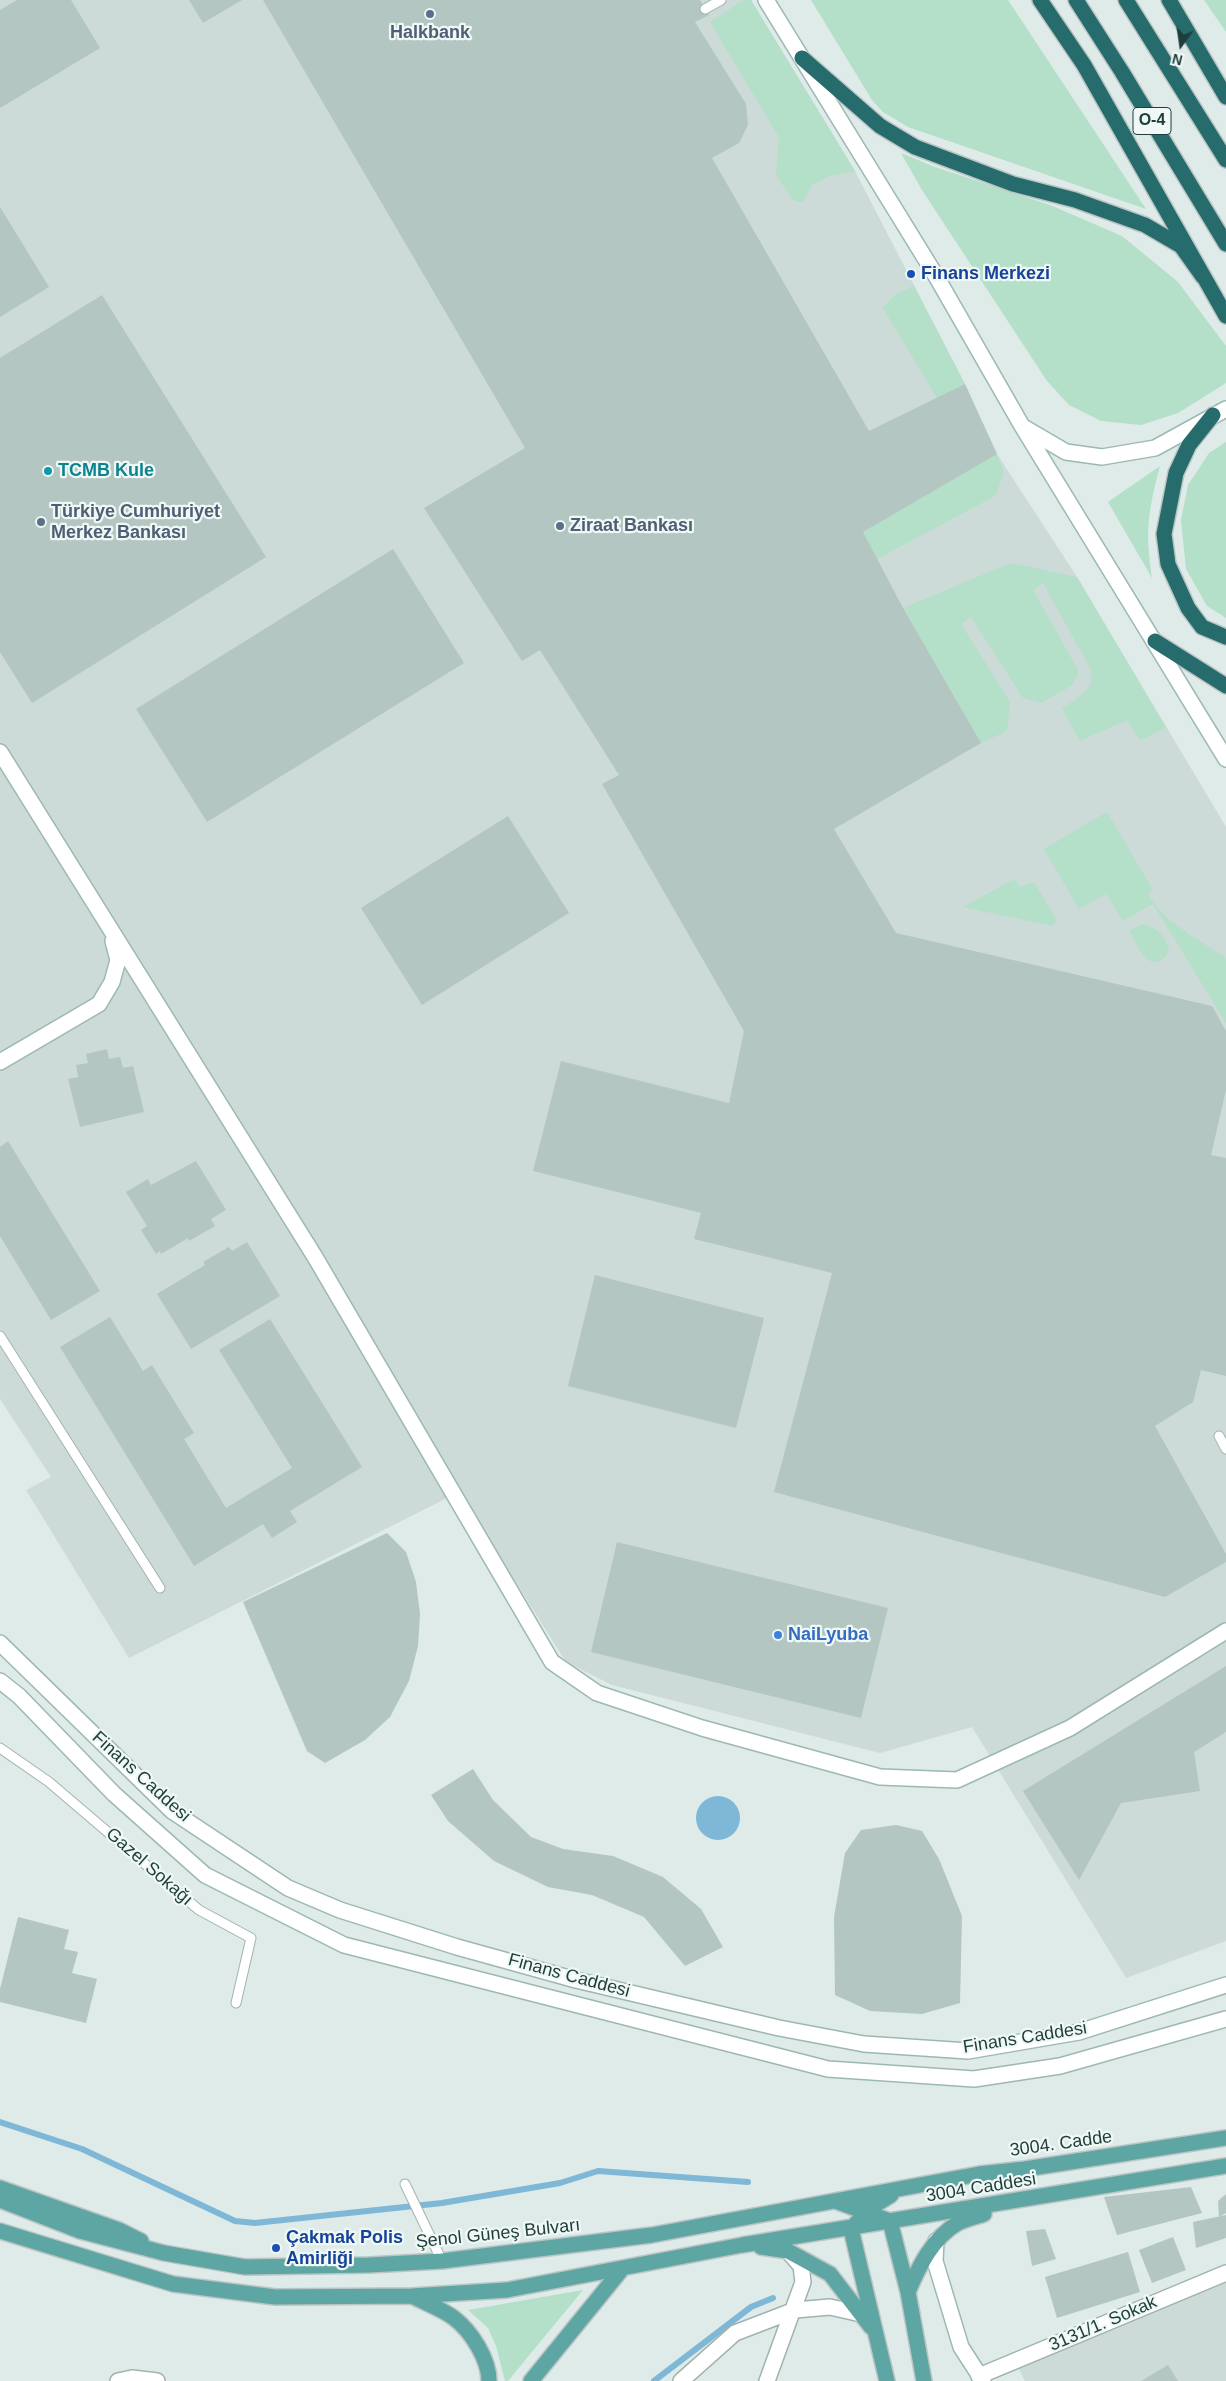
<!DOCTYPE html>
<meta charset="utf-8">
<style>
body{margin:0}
#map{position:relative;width:1226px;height:2381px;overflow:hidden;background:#deebe8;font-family:Helvetica,sans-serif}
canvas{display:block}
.north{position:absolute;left:1156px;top:20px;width:50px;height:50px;-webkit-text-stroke:4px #eff8f5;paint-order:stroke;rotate:194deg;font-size:14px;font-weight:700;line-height:20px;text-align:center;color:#1e3d3b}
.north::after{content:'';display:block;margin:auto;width:18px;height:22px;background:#1e3d3b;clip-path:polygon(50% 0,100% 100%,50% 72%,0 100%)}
</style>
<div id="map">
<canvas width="1226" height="2381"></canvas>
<div class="north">N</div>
</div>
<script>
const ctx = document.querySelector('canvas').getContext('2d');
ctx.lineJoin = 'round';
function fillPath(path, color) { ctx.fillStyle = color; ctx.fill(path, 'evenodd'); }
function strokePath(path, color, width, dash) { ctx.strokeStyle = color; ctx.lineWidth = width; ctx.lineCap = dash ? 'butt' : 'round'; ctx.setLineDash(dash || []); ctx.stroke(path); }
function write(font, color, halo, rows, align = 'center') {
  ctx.font = font + ' Helvetica,sans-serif'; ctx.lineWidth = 4.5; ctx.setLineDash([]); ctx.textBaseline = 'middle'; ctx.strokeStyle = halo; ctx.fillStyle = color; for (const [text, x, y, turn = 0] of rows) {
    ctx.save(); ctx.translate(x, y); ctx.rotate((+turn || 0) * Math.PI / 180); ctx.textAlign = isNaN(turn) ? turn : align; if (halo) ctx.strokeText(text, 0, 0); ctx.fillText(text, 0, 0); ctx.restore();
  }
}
fillPath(new Path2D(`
 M0,0H751L855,171L965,384L997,454L1077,577L1226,827V1941L1126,1978L972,1727L880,1753L612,1685L566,1662L459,1492L129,1658L26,1490L51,1477L0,1399Z
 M1226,2279V2381H1025L1019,2369Z`), '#ccdbd8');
fillPath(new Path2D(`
 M744,0H751L855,171L830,176L812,185L803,203L793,200L776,175L779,137L710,22Z
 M811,0H1008L1146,209L908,127L883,112L872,100Z
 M1204,0H1226V32Z
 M901,153L935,167L1050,205L1122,236L1178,282L1226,346V383L1178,413L1141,425L1101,421L1069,405L1047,381L922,190Z
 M914,286L965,384L937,398L883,308L896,294Z
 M1226,442V618L1207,606L1186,569L1181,520L1188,485L1209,453Z
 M997,454L1004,473L995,496L877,559L863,532Z
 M1160,466C1148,511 1145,531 1152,578L1108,502Z
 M1011,563L1077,577L1166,728L1140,740L1127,720L1080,741L1062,708C1080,697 1095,691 1090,668L1043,583L1033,590L1079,672L1071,686L1041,703L1023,698L971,617L961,624L1010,702L1007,731L981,743L903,608Z
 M1107,812L1153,890L1148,894C1163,922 1200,940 1226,958V1023L1153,904L1123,921L1106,894L1079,909L1044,849Z
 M1014,879L1020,887L1034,882L1057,921L1052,926L963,907Z
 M1142,924C1158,927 1163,935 1169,948C1167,959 1156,967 1146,958C1139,952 1134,938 1129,931Z
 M583,2290L508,2381H505L496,2346L488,2328L468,2310Z`), '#b4dfc9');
fillPath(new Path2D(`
 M696 1818a22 22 0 1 1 44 0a22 22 0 1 1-44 0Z`), '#7fb7d7');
strokePath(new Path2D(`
 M0,2122L82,2149L235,2221L255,2223L442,2203L560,2183L598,2171L748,2182
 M654,2381L751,2307L773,2298`), '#7fb7d7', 6);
fillPath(new Path2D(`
 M17,0H71L100,48L0,108V10Z
 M189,0H242L203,23Z
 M263,0H700L709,15L695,22L746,104L748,125L739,143L712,158L869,431L965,384L997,454L863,532L903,608L981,743L834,829L896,933L1212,1006L1226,1031V1090L1211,1155L1226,1158V1376L1201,1370L1193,1402L1155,1426L1226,1554V1562L1165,1597L774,1492L832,1273L694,1239L701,1213L533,1171L561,1061L729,1103L744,1031L602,784L619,775L540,650L522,661L424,508L525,448Z
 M0,207L49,287L0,317Z
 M102,295L266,557L32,703L0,652V358Z
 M393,549L464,663L207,822L136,709Z
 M508,816L569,913L422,1005L361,908Z
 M107,1049L109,1059L120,1057L123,1068L133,1066L144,1112L80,1127L68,1079L78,1077L76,1065L88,1063L86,1054Z
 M8,1141L100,1291L51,1320L0,1236V1147Z
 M196,1161L226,1210L211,1219L215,1226L189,1241L188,1238L161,1254L160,1251L156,1254L141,1230L147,1226L126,1192L148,1179L151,1185Z
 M247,1242L280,1296L191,1349L157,1294L205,1265L203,1262L229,1247L232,1251Z
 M595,1275L764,1318L736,1428L568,1386Z
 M110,1317L143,1371L152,1365L194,1433L184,1439L226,1508L292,1468L219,1350L270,1319L362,1467L290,1511L297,1522L272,1538L263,1524L194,1566L60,1347Z
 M387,1533L406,1552L416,1582L420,1614L418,1646L409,1681L390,1717L365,1740L325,1763L307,1751L243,1602Z
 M617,1542L888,1608L861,1718L591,1652Z
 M1226,1666V1732L1194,1752L1200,1791L1121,1803L1079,1880L1023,1791Z
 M473,1769L493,1800L531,1837L563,1849L613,1856L663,1877L701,1909L723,1947L685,1966L644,1917L592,1895L548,1887L494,1861L448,1821L431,1795Z
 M896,1825L922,1831L939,1859L962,1916L960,2003L922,2014L870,2011L835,1995L834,1917L845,1853L861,1830Z
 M18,1917L69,1930L64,1949L78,1952L72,1973L97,1979L86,2023L0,2002V1989Z
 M1191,2187L1202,2213L1117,2235L1104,2197Z
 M1226,2194V2213L1219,2217L1218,2201Z
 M1226,2215V2238L1196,2248L1193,2222Z
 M1045,2229L1056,2259L1032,2266L1026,2231Z
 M1173,2237L1186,2270L1152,2283L1139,2250Z
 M1128,2252L1140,2292L1057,2318L1045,2277Z
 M1168,2365L1178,2381H1141Z`), '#b3c6c2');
const lane = new Path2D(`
 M705,9L721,0
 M0,1336L160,1588
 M1219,1436L1226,1449
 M0,1748L49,1782L199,1910L251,1938L236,2003
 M405,2184L442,2261`);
const street = new Path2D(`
 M979,2376L1226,2273
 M118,2381L132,2378L157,2381
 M681,2381L735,2333L795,2310L830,2307L861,2314
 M767,2381L803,2282L801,2266L788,2251`);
const secondary = new Path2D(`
 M766,0L936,276L1022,426L1226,759
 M1025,428L1066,452L1102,457L1155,448L1226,409
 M0,752L315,1257L552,1662L597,1693L702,1728L880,1777L957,1780L1070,1728L1226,1631
 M0,1062L99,1004L112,982L118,960L113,941
 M0,1643L172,1811L288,1888L340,1910L457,1947L576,1980L779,2028L864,2044L968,2051L1079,2032L1226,1985
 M0,1681L19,1696L114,1794L205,1875L344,1945L828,2069L974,2079L1060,2066L1226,2019
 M936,2241L935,2261L961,2347L983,2381`);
const primary = new Path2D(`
 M0,2188L119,2230L141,2241
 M0,2200L80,2231L164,2253L245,2267L369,2265L442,2261L652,2235L979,2174L1025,2169L1226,2138
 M835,2201L890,2221L908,2292L924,2381
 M0,2231L173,2284L275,2297L412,2296L507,2290L742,2245L1226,2166
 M761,2247L788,2251L830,2274L871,2327
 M908,2292C918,2268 933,2237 958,2223C966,2219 976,2217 984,2214
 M412,2296C425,2303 442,2309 454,2318C471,2331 489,2359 489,2381
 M531,2381L622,2269
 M887,2381L851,2229L870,2208L891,2195`);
const highway = new Path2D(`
 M1040,0L1084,65L1226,316
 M1076,0L1122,72L1226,244
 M1126,0L1226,160
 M1169,0L1226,97
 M802,58L880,126L915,147L1013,184L1075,200L1145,225L1181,246L1203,277
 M1213,415L1189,445L1176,473L1164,534L1168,564L1188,608L1202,627L1226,637
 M1155,641L1226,686`);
strokePath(lane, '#a1b3b1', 11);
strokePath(street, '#a1b3b1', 18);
strokePath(secondary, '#9cb8b4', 18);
strokePath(primary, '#bcc5c4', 18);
strokePath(highway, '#bcc5c4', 18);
strokePath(lane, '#fff', 9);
strokePath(street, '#fff', 15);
strokePath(secondary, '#fff', 15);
strokePath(primary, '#5da6a3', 15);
strokePath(highway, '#266c6c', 15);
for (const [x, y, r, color] of [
 [430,14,5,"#5c6f8a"],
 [911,274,5,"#1a4fb4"],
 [48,471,5,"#0f9aa8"],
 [41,522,5,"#5c6f8a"],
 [560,526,5,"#5c6f8a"],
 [778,1635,5,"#3f7fe0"],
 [276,2248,5,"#1a4fb4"]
]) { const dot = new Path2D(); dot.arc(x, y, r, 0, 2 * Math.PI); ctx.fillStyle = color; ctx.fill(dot); strokePath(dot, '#eff8f5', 2); }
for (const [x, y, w] of [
 [1152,121,38]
]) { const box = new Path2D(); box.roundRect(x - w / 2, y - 13.5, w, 27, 4); ctx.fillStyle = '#eff8f5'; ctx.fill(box); strokePath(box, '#1e3d3b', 1); }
write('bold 16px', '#1e3d3b', null, [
 ["O-4",1152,121]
]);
write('bold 18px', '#4e5e75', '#eff8f5', [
 ["Halkbank",430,33,"center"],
 ["Türkiye Cumhuriyet",51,512],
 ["Merkez Bankası",51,533],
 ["Ziraat Bankası",570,526]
], 'left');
write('bold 18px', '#164399', '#eff8f5', [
 ["Finans Merkezi",921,274],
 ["Çakmak Polis",286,2238],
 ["Amirliği",286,2259]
], 'left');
write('bold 18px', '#0d838f', '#eff8f5', [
 ["TCMB Kule",58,471]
], 'left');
write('bold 18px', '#366cbe', '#eff8f5', [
 ["NaiLyuba",788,1635]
], 'left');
write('18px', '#1e3d3b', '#eff8f5', [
 ["Finans Caddesi",141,1777,42],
 ["Gazel Sokağı",149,1867,41],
 ["Finans Caddesi",569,1976,15],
 ["Finans Caddesi",1025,2038,-9],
 ["3004. Cadde",1061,2144,-8],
 ["3004 Caddesi",981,2188,-9],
 ["Şenol Güneş Bulvarı",498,2234,-6],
 ["3131/1. Sokak",1103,2324,-23]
]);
</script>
